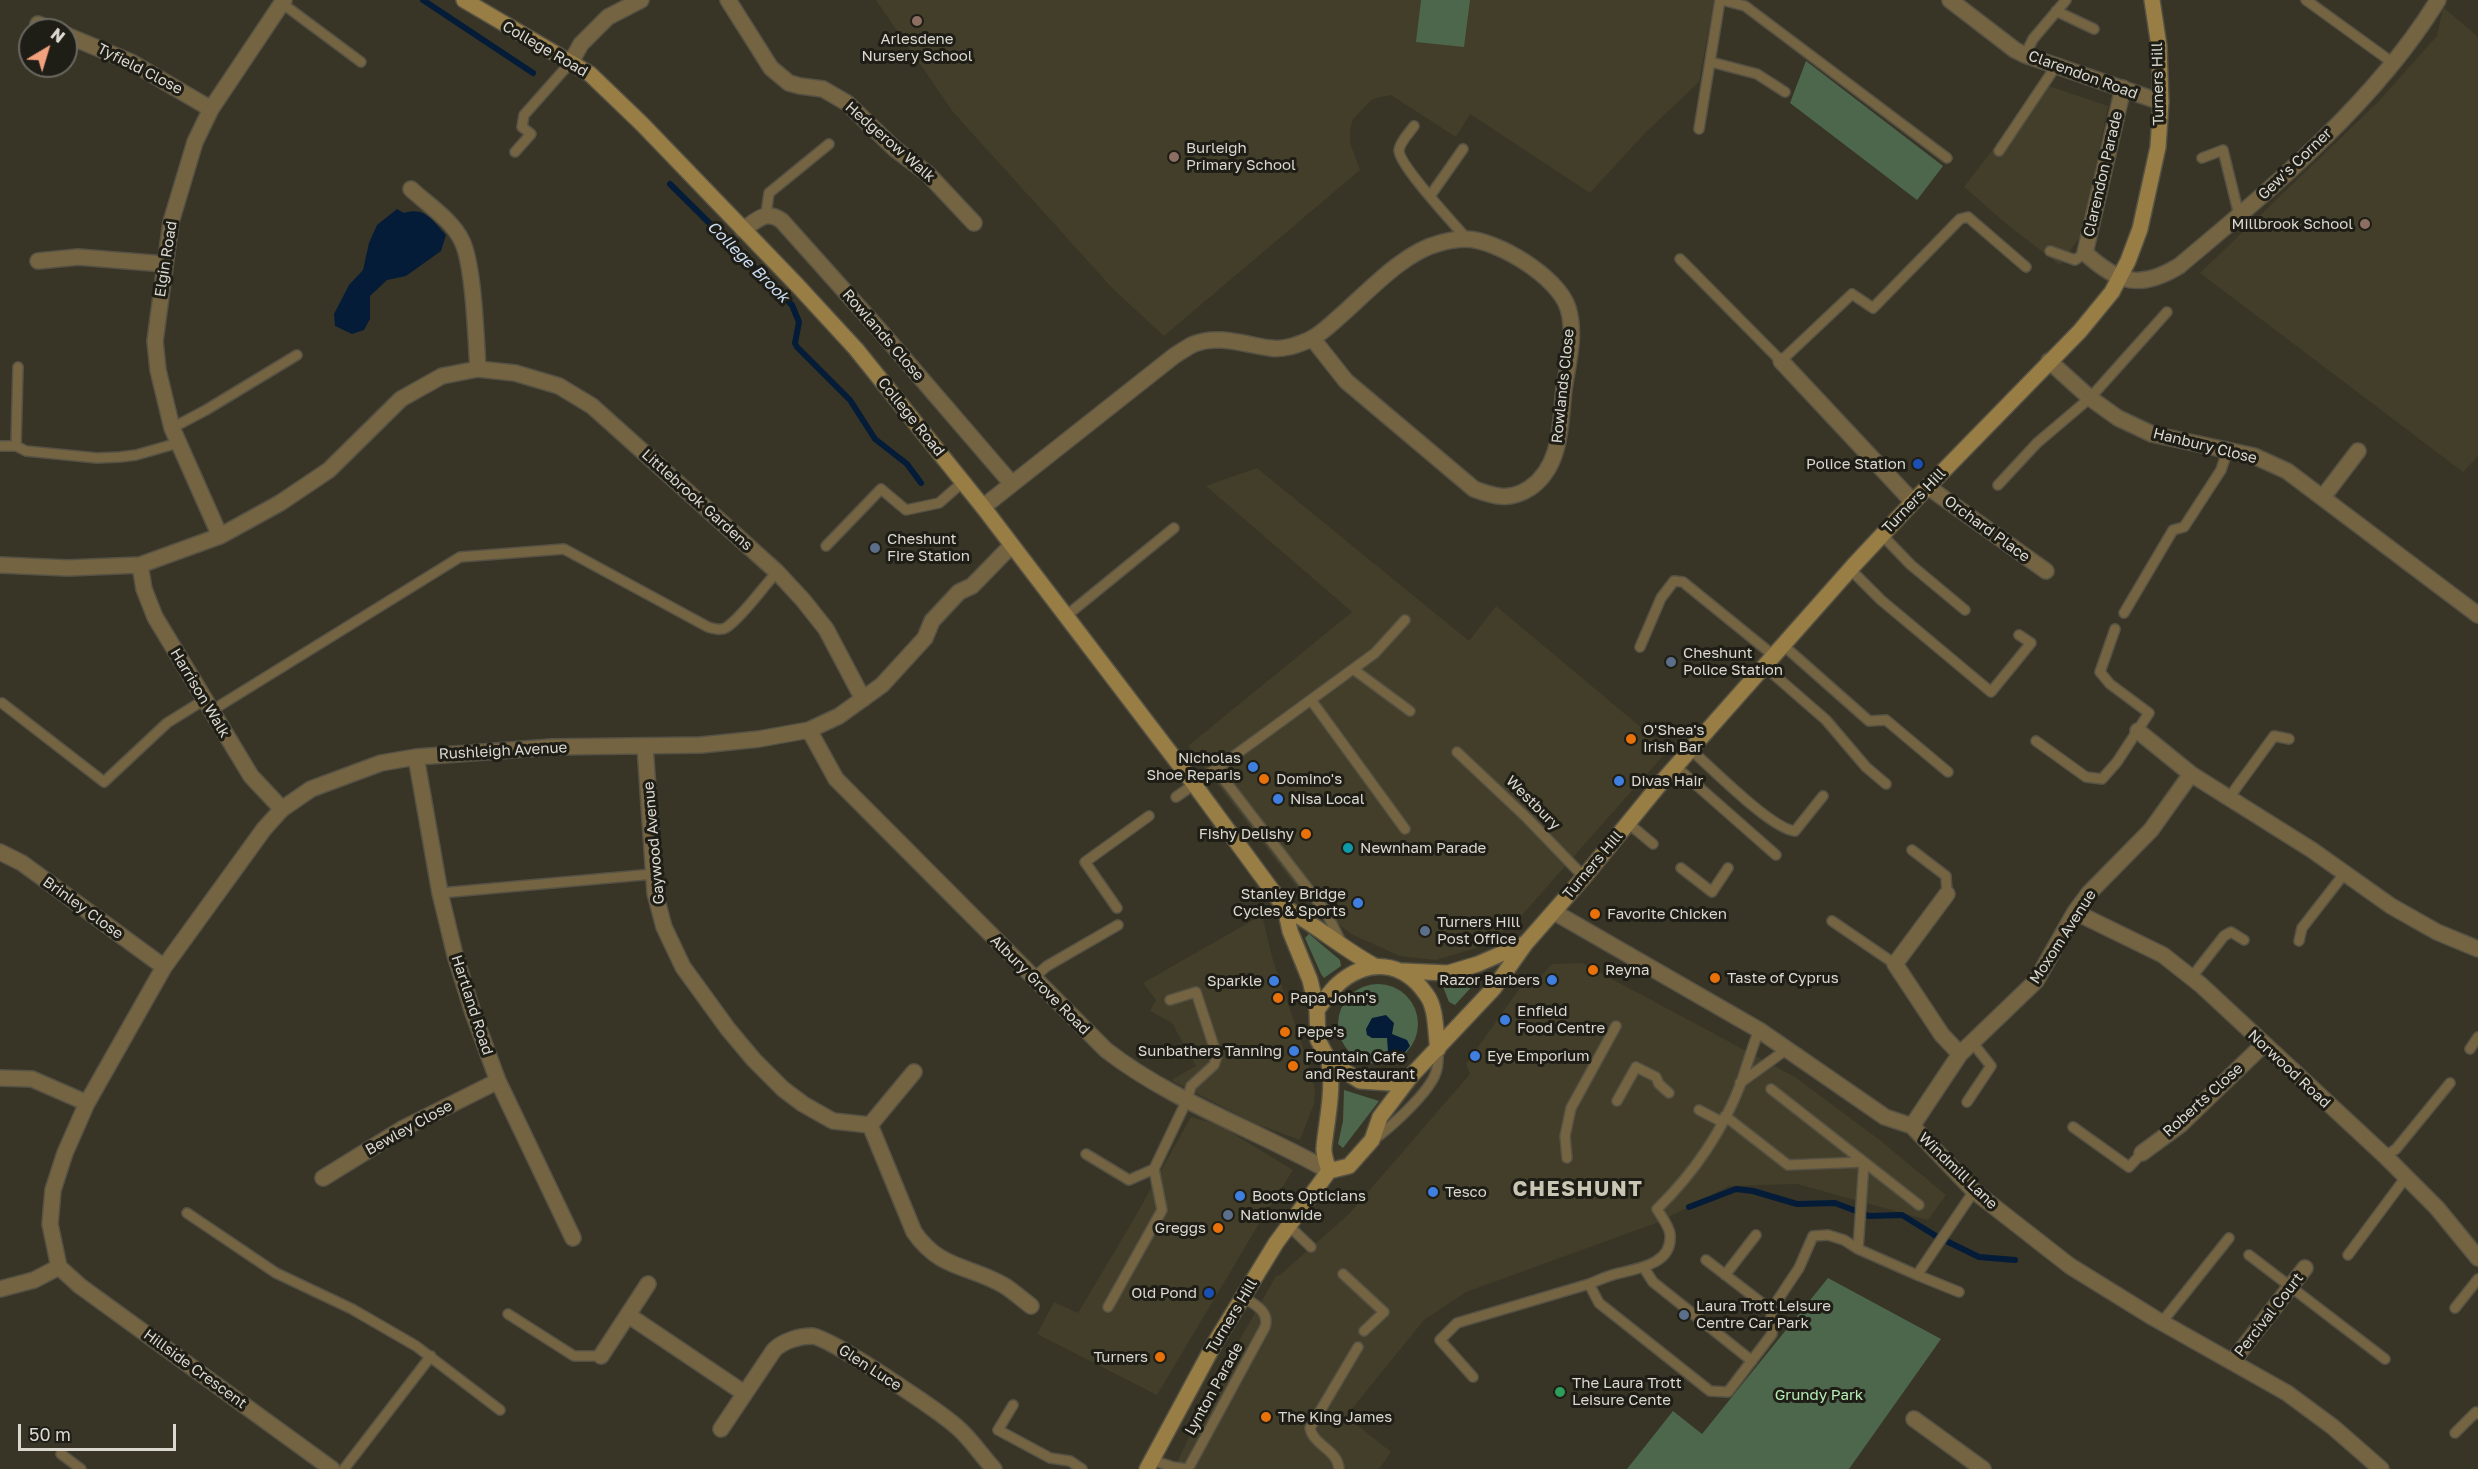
<!DOCTYPE html>
<style>
body{margin:0}
#map{position:relative;width:2478px;height:1469px;overflow:hidden;background:#383527;font-family:"Golos Text",sans-serif}
canvas{display:block}
.north{position:absolute;left:18px;top:18px;width:60px;height:60px;box-sizing:border-box;background:#1e1d16;border:2px solid #696860;border-radius:50%;rotate:38deg;font-size:16px;font-weight:700;line-height:24px;text-align:center;color:#dad8cf}
.north::after{content:'';display:block;margin:auto;width:21px;height:27px;background:#f2a17e;clip-path:polygon(50% 0,100% 100%,50% 72%,0 100%)}
.scale{position:absolute;left:18px;top:1424px;width:158px;height:27px;box-sizing:border-box;border:3px solid #dad8cf;border-top:0;padding-left:8px;font-size:18px;line-height:21px;white-space:nowrap;color:#dad8cf;-webkit-text-stroke:4px #1e1d16;paint-order:stroke}
</style>
<div id="map">
<canvas width="2478" height="1469"></canvas>
<div class="north">N</div>
<div class="scale">50 m</div>
</div>
<script>
const ctx = document.querySelector('canvas').getContext('2d');
ctx.lineJoin = 'round';
function fillPath(path, color) { ctx.fillStyle = color; ctx.fill(path, 'evenodd'); }
function strokePath(path, color, width, dash) { ctx.strokeStyle = color; ctx.lineWidth = width; ctx.lineCap = dash ? 'butt' : 'round'; ctx.setLineDash(dash || []); ctx.stroke(path); }
function write(font, color, halo, rows, align = 'center') {
  ctx.font = font + ' "Golos Text",sans-serif'; ctx.lineWidth = 6; ctx.setLineDash([]); ctx.textBaseline = 'middle'; ctx.strokeStyle = halo; ctx.fillStyle = color; for (const [text, x, y, turn = 0] of rows) {
    ctx.save(); ctx.translate(x, y); ctx.rotate((+turn || 0) * Math.PI / 180); ctx.textAlign = isNaN(turn) ? turn : align; if (halo) ctx.strokeText(text, 0, 0); ctx.fillText(text, 0, 0); ctx.restore();
  }
}
fillPath(new Path2D(`
 M876,0H1714L1699,82L1644,134L1590,193L1470,114L1456,137L1391,95L1381,97L1371,100L1353,119L1350,130V143L1360,170L1164,336L1114,290L953,112Z
 M2443,7L2478,37V456L2463,472L2200,273L2378,102L2437,36Z
 M2040,83L2108,106L2082,234L2060,265L2010,227L1964,187L2026,106Z
 M1257,468L1469,641L1496,606L1668,750L1522,915L1486,945L1436,960L1400,956L1351,934L1305,898L1188,746L1352,612L1206,486Z
 M1262,915L1272,957L1306,1056L1315,1090L1314,1104L1300,1140L1256,1124L1171,1080L1196,1066L1172,1023L1150,1011L1156,1000L1143,983Z
 M1582,963L1795,1077L1881,1141L1946,1195L1928,1220L1797,1184L1729,1186L1659,1222L1466,1292L1424,1320L1346,1416L1391,1452L1379,1469H1174L1210,1392L1276,1276L1280,1275L1349,1214L1470,1074L1466,1064L1522,985L1529,989L1552,964Z
 M1191,1117L1219,1125L1293,1170L1254,1232L1157,1395L1037,1334L1054,1302L1078,1313L1131,1224Z`), '#423e29');
fillPath(new Path2D(`
 M1421,0H1470L1464,47L1416,42Z
 M1806,61L1943,166L1917,200L1790,103Z
 M1309,934L1340,960L1341,966L1324,978L1321,974L1305,938Z
 M1474,977L1477,981L1455,1005L1449,1002L1442,984L1458,982Z
 M1338 1024a40 40 0 1 1 80 0a40 40 0 1 1-80 0Z
 M1344,1090L1379,1101L1343,1148L1338,1144L1343,1121Z
 M1828,1278L1941,1339L1849,1469H1627L1673,1411L1702,1434Z`), '#4d674d');
fillPath(new Path2D(`
 M397,209L404,213C425,206 433,221 446,235L441,251L406,276L387,280L370,296V319L364,330L352,334L335,326L334,314L349,285L363,270L369,243L377,225Z
 M1386,1015L1394,1023L1392,1034L1407,1040L1410,1046L1405,1052L1394,1057L1388,1052L1387,1038H1372L1367,1035L1366,1029L1372,1018Z`), '#041c37');
strokePath(new Path2D(`
 M423,0L533,73
 M670,184L792,305L799,322L795,343L797,347L850,400L875,439L907,464L921,483
 M1689,1207L1736,1189L1753,1191L1797,1204L1835,1203L1869,1216L1902,1215L1936,1236L1979,1257L2015,1260`), '#041c37', 6);
const service = new Path2D(`
 M1722,0L1745,6L1947,158
 M2306,0L2393,63
 M283,4L361,62
 M2056,11L2094,29
 M2025,55L2033,39L2066,0
 M1711,62L1757,74L1785,92
 M1414,126C1409,133 1400,142 1399,150C1398,164 1455,225 1467,239
 M1699,129L1720,0
 M1999,151L2056,66
 M515,152L531,134L522,127L524,115L571,62
 M2202,158L2223,150L2239,215
 M1430,196L1463,149
 M766,214L769,193L829,144
 M2050,251L2075,260L2085,253
 M1680,259L1781,361L1852,294L1873,308L1960,219L1968,217L2026,267
 M172,428L206,410L297,355
 M0,446H16L18,367
 M16,446L26,451L97,458L120,457L136,455L178,443
 M1998,485L2037,443L2090,398L2167,312
 M1882,535L1911,565L1965,610
 M826,546L881,489L906,510L939,503L963,482
 M1850,569L1881,600L1991,692L2031,643L2019,635
 M2124,613L2173,530L2184,527L2221,470L2228,449
 M1066,616L1174,528
 M1783,645L1869,721L1886,720L1948,772
 M1640,647L1661,598L1674,581L1683,582L1773,655
 M1764,666L1826,720L1866,767L1886,784
 M1353,669L1410,711
 M1311,700L1405,829
 M2,703L104,782L167,723L204,700
 M211,711L460,557L564,549L708,627C715,629 721,631 727,627C743,616 763,587 777,572
 M2036,741L2086,777L2102,779L2117,762L2149,713L2110,684L2100,672L2115,629
 M1691,750C1712,768 1771,829 1795,831L1823,796
 M1457,752L1527,818L1584,877
 M1676,767L1776,855
 M1216,769L1375,653L1405,620
 M1176,797L1216,769L1326,912L1341,942
 M2228,799L2274,736L2289,739
 M1628,823L1653,844
 M1912,850L1946,876L1947,894
 M1681,868L1712,892L1728,868
 M440,893L654,874
 M1117,908L1085,862L1149,816
 M1832,921L1895,964
 M2299,941L2302,928L2344,874
 M1033,978L1047,966L1118,925
 M2191,978L2224,936L2231,932L2244,940
 M1759,1030C1752,1048 1747,1065 1741,1083C1723,1130 1693,1174 1657,1209C1661,1216 1669,1226 1670,1234C1673,1263 1641,1268 1620,1273C1609,1275 1599,1280 1589,1284L1599,1303L1710,1391L1728,1392L1772,1334L1771,1310L1799,1268L1813,1236L1828,1235L1844,1240L1858,1249L1917,1275L1974,1191
 M2470,1049L2478,1037
 M1740,1083L1787,1049
 M1771,1089L1919,1205
 M1617,1101L1636,1067L1656,1077L1659,1084L1669,1093
 M1967,1102L1991,1066L1972,1042
 M1699,1110L1722,1122
 M1725,1116L1788,1165L1864,1162L1858,1249
 M2073,1127L2129,1167L2142,1153
 M1373,1140C1390,1128 1430,1092 1436,1072C1439,1064 1438,1056 1438,1049
 M1086,1154L1129,1180L1154,1169
 M2385,1156L2396,1149L2450,1083
 M1567,1158L1565,1136L1571,1108L1616,1026
 M187,1213L276,1273L352,1309L416,1346L500,1410
 M1288,1225L1311,1247
 M2249,1255L2385,1359
 M2348,1255L2406,1177
 M1706,1260L1771,1310
 M1644,1268L1653,1282L1752,1361
 M1343,1274L1384,1312L1364,1331
 M1725,1275L1756,1235
 M1917,1275L1959,1292
 M1108,1307L1162,1210L1154,1169L1187,1100L1191,1086L1214,1065L1217,1056L1196,992L1170,1000
 M2455,1308L2478,1279
 M508,1314L574,1356H601
 M2162,1322L2229,1238
 M1473,1377L1440,1340L1457,1323L1589,1284
 M1013,1405L998,1430L1050,1458L1070,1461L1082,1469
 M2455,1433L2476,1412L2478,1414
 M61,1454L81,1469
 M1152,1460L1173,1467L1188,1469L1265,1327C1270,1311 1254,1304 1243,1297
 M344,1469L431,1356
 M1339,1469C1338,1450 1313,1445 1310,1428L1358,1347`);
const minor = new Path2D(`
 M728,0L771,68L789,83L800,86L823,89L847,103L895,149L928,174L974,223
 M1950,0L2015,50L2025,55L2161,102
 M38,24L53,30
 M66,35L131,62L211,109
 M571,62L581,44L608,17L641,0
 M2123,88L2085,253C2118,283 2140,290 2179,266C2271,189 2375,103 2438,0
 M411,189C428,205 452,220 462,241C474,266 476,340 478,369
 M743,230C757,220 766,209 782,221L883,334L1012,484
 M38,261L78,257L165,264
 M1781,361L1913,502
 M2049,361L2090,398L2118,418L2152,434L2254,456L2287,471L2478,615
 M1928,487L2046,571
 M2323,497L2358,451
 M983,507L1174,356C1181,352 1187,347 1194,344C1218,334 1246,345 1270,348C1284,350 1297,345 1309,340C1320,335 1330,325 1338,318C1367,293 1403,252 1440,243C1447,241 1459,239 1466,239C1498,240 1558,277 1568,308C1576,334 1568,363 1564,389C1560,424 1562,466 1530,488C1510,501 1495,497 1474,489L1346,381L1312,338
 M220,536L172,428L158,370L155,341L171,222L195,142L211,109L284,0
 M0,565L68,568L140,565L220,536L280,503L329,470L401,399L442,376L478,369L515,373L559,386L592,406L777,572L803,600L826,629L863,699
 M140,565L144,589L155,617L251,776L282,809
 M809,730L836,779L1106,1050C1173,1102 1255,1129 1329,1171
 M2138,731L2191,774L2312,850L2391,906L2437,932L2478,949
 M645,746L655,893L664,927L683,967L728,1029L754,1060L783,1089L803,1104L833,1121L870,1125L914,1232C940,1270 970,1265 1005,1286C1014,1292 1022,1299 1031,1306
 M416,757L440,893L455,955L473,1013L498,1081L573,1238
 M0,852L22,863L164,967
 M1947,894L1895,964L1942,1035L1960,1054
 M1554,912L1759,1030L1885,1117L1912,1126L1974,1191L2070,1266L2154,1318L2287,1393L2333,1427L2381,1469
 M2075,912L2163,955L2201,985L2385,1156L2437,1208L2478,1258
 M0,1078L32,1079L87,1103
 M870,1125L914,1072
 M1912,1126L1960,1054L2036,981L2075,912L2089,893L2151,830L2191,774
 M2142,1153L2180,1125L2263,1045
 M323,1178L404,1128L498,1081
 M59,1267L80,1286L332,1469
 M0,1289L34,1280L59,1267L50,1224L53,1190L65,1153L87,1103L164,967L264,829L282,809L311,789L381,763L416,757L552,747L701,745L759,739L809,730L839,716L882,685L925,638L932,621L959,592L972,586L1011,546
 M628,1315L744,1393
 M601,1356L648,1284
 M2232,1362L2305,1268
 M1914,1419L1983,1469
 M721,1429L774,1350C783,1341 799,1336 812,1336C830,1337 940,1412 957,1427C971,1439 981,1455 994,1469`);
const secondary = new Path2D(`
 M464,0L590,74L642,124L798,286L856,349L983,507L1194,784L1285,908L1290,931L1310,980L1317,1010L1318,1040L1329,1061L1360,1081L1390,1083L1411,1076
 M1285,908C1316,925 1342,948 1373,965
 M1403,971L1448,973L1478,964L1526,943
 M1317,1010C1324,1001 1330,991 1338,984C1368,958 1403,961 1426,994C1437,1008 1435,1032 1438,1049
 M1329,1061C1334,1091 1327,1118 1324,1147C1323,1154 1327,1164 1329,1171
 M1147,1469L1216,1341L1276,1243L1329,1171L1349,1166L1372,1140L1380,1117L1411,1076L1494,988L1526,943L1584,877L1660,784L1854,565L1913,502L2080,331L2112,292L2128,261L2140,229L2158,147L2161,102L2159,46L2152,0`);
strokePath(service, '#555245', 12);
strokePath(minor, '#555245', 18);
strokePath(secondary, '#555245', 18);
strokePath(service, '#756441', 9);
strokePath(minor, '#756441', 15);
strokePath(secondary, '#987d44', 15);
for (const [x, y, r, color] of [
 [917,21,6,"#8d6e63"],
 [1174,157,6,"#8d6e63"],
 [2365,224,6,"#8d6e63"],
 [1918,464,6,"#1a4fb4"],
 [875,548,6,"#5c6f8a"],
 [1671,662,6,"#5c6f8a"],
 [1631,739,6,"#e8710a"],
 [1253,767,6,"#3f7fe0"],
 [1264,779,6,"#e8710a"],
 [1619,781,6,"#3f7fe0"],
 [1278,799,6,"#3f7fe0"],
 [1306,834,6,"#e8710a"],
 [1348,848,6,"#0f9aa8"],
 [1358,903,6,"#3f7fe0"],
 [1595,914,6,"#e8710a"],
 [1425,931,6,"#5c6f8a"],
 [1593,970,6,"#e8710a"],
 [1715,978,6,"#e8710a"],
 [1552,980,6,"#3f7fe0"],
 [1274,981,6,"#3f7fe0"],
 [1278,998,6,"#e8710a"],
 [1505,1020,6,"#3f7fe0"],
 [1285,1032,6,"#e8710a"],
 [1294,1051,6,"#3f7fe0"],
 [1475,1056,6,"#3f7fe0"],
 [1293,1066,6,"#e8710a"],
 [1433,1192,6,"#3f7fe0"],
 [1240,1196,6,"#3f7fe0"],
 [1228,1215,6,"#5c6f8a"],
 [1218,1228,6,"#e8710a"],
 [1209,1293,6,"#1a4fb4"],
 [1684,1315,6,"#5c6f8a"],
 [1160,1357,6,"#e8710a"],
 [1560,1392,6,"#2e9e5b"],
 [1266,1417,6,"#e8710a"]
]) { const dot = new Path2D(); dot.arc(x, y, r, 0, 2 * Math.PI); ctx.fillStyle = color; ctx.fill(dot); strokePath(dot, '#1e1d16', 2); }
write('15px', '#dad8cf', '#1e1d16', [
 ["Arlesdene",917,39,"center"],
 ["Nursery School",917,56,"center"],
 ["Burleigh",1186,148],
 ["Primary School",1186,165],
 ["Millbrook School",2353,224,"right"],
 ["Police Station",1906,464,"right"],
 ["Cheshunt",887,539],
 ["Fire Station",887,556],
 ["Cheshunt",1683,653],
 ["Police Station",1683,670],
 ["O'Shea's",1643,730],
 ["Irish Bar",1643,747],
 ["Nicholas",1241,758,"right"],
 ["Shoe Reparis",1241,775,"right"],
 ["Domino's",1276,779],
 ["Divas Hair",1631,781],
 ["Nisa Local",1290,799],
 ["Fishy Delishy",1294,834,"right"],
 ["Newnham Parade",1360,848],
 ["Stanley Bridge",1346,894,"right"],
 ["Cycles & Sports",1346,911,"right"],
 ["Favorite Chicken",1607,914],
 ["Turners Hill",1437,922],
 ["Post Office",1437,939],
 ["Reyna",1605,970],
 ["Taste of Cyprus",1727,978],
 ["Razor Barbers",1540,980,"right"],
 ["Sparkle",1262,981,"right"],
 ["Papa John's",1290,998],
 ["Enfield",1517,1011],
 ["Food Centre",1517,1028],
 ["Pepe's",1297,1032],
 ["Sunbathers Tanning",1282,1051,"right"],
 ["Eye Emporium",1487,1056],
 ["Fountain Cafe",1305,1057],
 ["and Restaurant",1305,1074],
 ["Tesco",1445,1192],
 ["Boots Opticians",1252,1196],
 ["Nationwide",1240,1215],
 ["Greggs",1206,1228,"right"],
 ["Old Pond",1197,1293,"right"],
 ["Laura Trott Leisure",1696,1306],
 ["Centre Car Park",1696,1323],
 ["Turners",1148,1357,"right"],
 ["The Laura Trott",1572,1383],
 ["Leisure Cente",1572,1400],
 ["The King James",1278,1417]
], 'left');
write('15px', '#dad8cf', '#1e1d16', [
 ["College Road",545,49,30],
 ["Tyfield Close",140,69,27],
 ["Clarendon Road",2083,75,20],
 ["Turners Hill",2158,84,-91],
 ["Hedgerow Walk",890,142,41],
 ["Gew's Corner",2295,164,-44],
 ["Clarendon Parade",2103,174,-77],
 ["Elgin Road",166,259,-81],
 ["Rowlands Close",883,335,49],
 ["Rowlands Close",1563,386,-84],
 ["College Road",911,417,51],
 ["Hanbury Close",2205,446,14],
 ["Littlebrook Gardens",697,500,42],
 ["Turners Hill",1914,501,-46],
 ["Orchard Place",1987,529,36],
 ["Harrison Walk",200,693,59],
 ["Rushleigh Avenue",503,751,-3],
 ["Westbury",1533,803,45],
 ["Gaywood Avenue",654,843,-95],
 ["Turners Hill",1593,865,-50],
 ["Brinley Close",83,908,36],
 ["Moxom Avenue",2063,937,-57],
 ["Albury Grove Road",1040,985,45],
 ["Hartland Road",472,1005,72],
 ["Norwood Road",2289,1069,43],
 ["Roberts Close",2203,1100,-42],
 ["Bewley Close",409,1128,-29],
 ["Windmill Lane",1958,1171,44],
 ["Percival Court",2269,1315,-52],
 ["Turners Hill",1232,1316,-59],
 ["Glen Luce",870,1368,33],
 ["Hillside Crescent",195,1369,36],
 ["Lynton Parade",1214,1389,-61]
]);
write('15px', '#b8edb7', '#1e1d16', [
 ["Grundy Park",1819,1395]
]);
write('italic 16px', '#cbddf3', '#1e1d16', [
 ["College Brook",748,262,45]
]);
ctx.letterSpacing = '1.5px';
write('bold 21px', '#c9c6b4', '#1e1d16', [
 ["CHESHUNT",1578,1189]
]);
ctx.letterSpacing = '0px';
</script>
